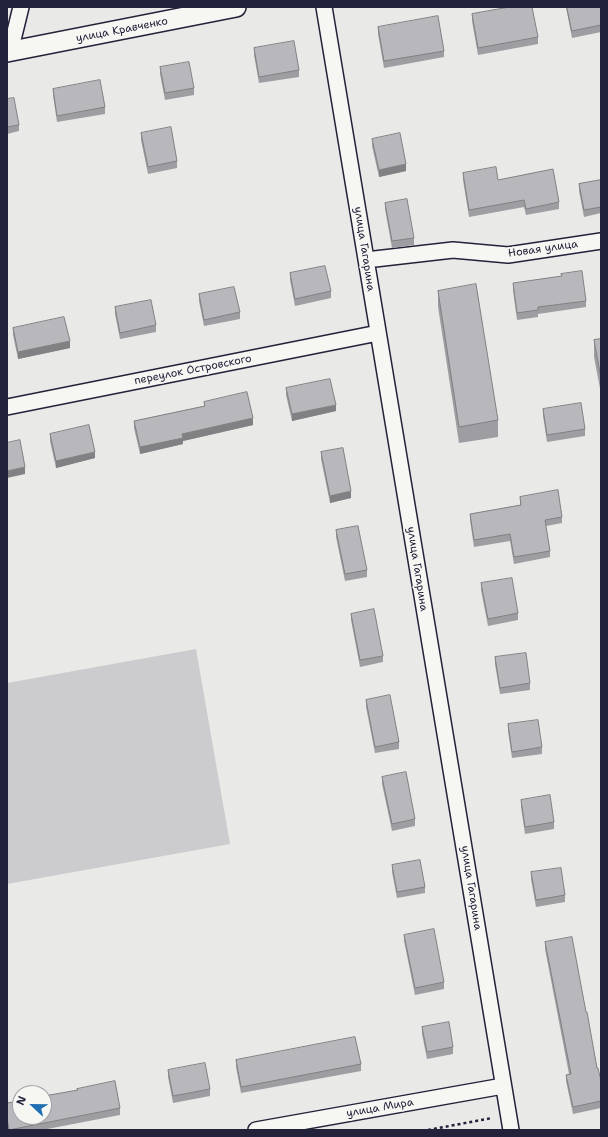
<!DOCTYPE html>
<meta charset="utf-8">
<style>
body{margin:0}
#map{position:relative;width:608px;height:1137px;overflow:hidden;background:#e9e9e7;font-family:"Shantell Sans",sans-serif}
canvas{display:block}
.frame{position:absolute;inset:0;border:8px solid #22223b;pointer-events:none}
.north{position:absolute;left:12px;top:1085px;width:40px;height:40px;box-sizing:border-box;background:#f6f6f2;border:1px solid #a1a1a9;border-radius:50%;rotate:292deg;font-size:11px;font-weight:700;line-height:16px;text-align:center;color:#22223b}
.north::after{content:'';display:block;margin:auto;width:14px;height:18px;background:#1f6fb2;clip-path:polygon(50% 0,100% 100%,50% 72%,0 100%)}
</style>
<div id="map">
<canvas width="608" height="1137"></canvas>
<div class="frame"></div>
<div class="north">N</div>
</div>
<script>
const ctx = document.querySelector('canvas').getContext('2d');
ctx.lineJoin = 'round';
function fillPath(path, color) { ctx.fillStyle = color; ctx.fill(path, 'evenodd'); }
function strokePath(path, color, width, dash) { ctx.strokeStyle = color; ctx.lineWidth = width; ctx.lineCap = dash ? 'butt' : 'round'; ctx.setLineDash(dash || []); ctx.stroke(path); }
function write(font, color, halo, rows, align = 'center') {
  ctx.font = font + ' "Shantell Sans",sans-serif'; ctx.lineWidth = 3.5; ctx.setLineDash([]); ctx.textBaseline = 'middle'; ctx.strokeStyle = halo; ctx.fillStyle = color; for (const [text, x, y, turn = 0] of rows) {
    ctx.save(); ctx.translate(x, y); ctx.rotate((+turn || 0) * Math.PI / 180); ctx.textAlign = isNaN(turn) ? turn : align; if (halo) ctx.strokeText(text, 0, 0); ctx.fillText(text, 0, 0); ctx.restore();
  }
}
fillPath(new Path2D(`
 M196,649L230,844L7,884V683Z`), '#ccccce');
const minor = new Path2D(`
 M324,7L511,1130
 M10,52L21,7
 M366,260L453,250L508,255L601,241
 M7,407L378,333
 M256,1130L503,1086`);
const tertiary = new Path2D(`
 M7,52L236,7`);
strokePath(minor, '#22223b', 18);
strokePath(tertiary, '#22223b', 22);
strokePath(new Path2D(`
 M428,1130L492,1118`), '#22223b', 2.5, [3, 3]);
strokePath(minor, '#f6f6f2', 15);
strokePath(tertiary, '#f6f6f2', 19);
fillPath(new Path2D(`
 M566,7H601V32L572,38Z
 M472,14L538,37V44L478,55L472,21Z
 M378,27L444,51V57L384,68L378,34Z
 M254,48L299,70V77L259,83L254,55Z
 M160,67L194,88V95L165,100L160,74Z
 M53,89L105,107V114L57,122L53,95Z
 M7,99L19,125V131L7,134Z
 M141,133L177,161V168L148,174L141,140Z
 M372,139L406,171L379,177L372,146Z
 M463,173L498,180L559,202V209L526,215L524,207L469,217L463,180Z
 M601,180V213L584,217L579,191V184Z
 M385,203L414,238V245L392,248L385,209Z
 M290,273L331,291V298L295,306L290,280Z
 M513,283L586,301V307L538,314V317L517,320L513,290Z
 M438,291L498,420V437L459,443L438,307Z
 M199,294L240,312V319L204,326L199,301Z
 M115,307L156,325V332L120,339L115,314Z
 M13,328L70,348L18,359L13,335Z
 M601,339V394L594,357V340Z
 M286,388L336,411L292,421L286,395Z
 M204,402L253,425L183,441V444L140,454L134,428V421L204,406Z
 M543,409L585,429V436L547,442L543,416Z
 M50,434L95,458L56,468L50,441Z
 M321,452L351,498L330,503L321,459Z
 M520,497L562,517V523L546,526L550,551V557L514,564L510,541L474,547L470,520V514L520,505Z
 M336,530L367,570V577L345,581L336,537Z
 M481,583L518,613V620L488,626L481,590Z
 M351,614L383,656V662L360,667L351,620Z
 M495,657L530,683V690L500,694L495,664Z
 M366,700L399,742V749L375,753L366,707Z
 M508,724L542,747V754L512,758L508,731Z
 M382,777L415,819V826L392,831L382,784Z
 M521,800L554,822V829L525,834L521,807Z
 M392,865L425,887V893L397,898L392,872Z
 M531,872L565,895V902L536,907L531,879Z
 M404,935L444,982V989L415,995L404,941Z
 M545,942L586,1012L597,1068L601,1081V1108L573,1114L566,1081V1075L569,1074L545,949Z
 M422,1027L453,1047V1054L427,1059L422,1034Z
 M236,1060L361,1064V1071L241,1093L236,1067Z
 M168,1070L210,1089V1096L173,1103L168,1077Z
 M7,1103L120,1108V1115L42,1130H8L7,1125Z`), '#9e9ea2');
fillPath(new Path2D(`
 M406,164V171L379,177V170Z
 M70,341V348L18,359V352Z
 M336,405V411L292,421V414Z
 M253,418V425L183,441V444L140,454V447L182,434Z
 M95,452V458L56,468V461Z
 M25,467V474L7,478V471Z
 M351,491V498L330,503V496Z`), '#818184');
const building = new Path2D(`
 M510,7H532L538,37L478,48L472,14Z
 M567,7H601V25L572,31Z
 M438,16L444,51L384,61L378,27Z
 M294,41L299,70L259,77L254,48Z
 M189,62L194,88L165,93L160,67Z
 M100,80L105,107L57,116L53,89Z
 M14,98L19,125L7,127V99Z
 M171,127L177,161L148,167L141,133Z
 M400,133L406,164L379,170L372,139Z
 M496,167L498,180L553,169L559,202L526,209L524,200L469,210L463,173Z
 M601,180V207L584,210L579,184Z
 M407,199L414,238L392,241L385,203Z
 M325,266L331,291L295,299L290,273Z
 M582,271L586,301L538,307V310L517,313L513,283L562,276L561,274Z
 M476,284L498,420L459,427L438,291Z
 M234,287L240,312L204,320L199,294Z
 M151,300L156,325L120,333L115,307Z
 M64,317L70,341L18,352L13,328Z
 M601,339V378L594,340Z
 M330,379L336,405L292,414L286,388Z
 M247,392L253,418L182,434L183,438L140,447L134,421L205,406L204,402Z
 M581,403L585,429L547,435L543,409Z
 M89,425L95,452L56,461L50,434Z
 M20,440L25,467L7,471V443Z
 M343,448L351,491L330,496L321,452Z
 M558,490L562,517L545,520L550,551L514,557L510,534L474,540L470,514L521,505L520,497Z
 M358,526L367,570L345,574L336,530Z
 M512,578L518,613L488,619L481,583Z
 M374,609L383,656L360,660L351,614Z
 M526,653L530,683L500,688L495,657Z
 M390,695L399,742L375,747L366,700Z
 M538,720L542,747L512,752L508,724Z
 M406,772L415,819L392,824L382,777Z
 M550,795L554,822L525,827L521,800Z
 M420,860L425,887L397,892L392,865Z
 M561,868L565,895L536,900L531,872Z
 M434,929L444,982L415,988L404,935Z
 M572,937L586,1012H587L597,1068H598L601,1081V1101L573,1107L566,1075L571,1074L545,942Z
 M449,1022L453,1047L427,1052L422,1027Z
 M355,1037L361,1064L241,1087L236,1060Z
 M205,1063L210,1089L173,1096L168,1070Z
 M115,1081L120,1108L9,1130L7,1118V1103L20,1101V1117H44V1096L78,1090L77,1089Z`);
fillPath(building, '#b8b8bc');
strokePath(building, '#818184', 1);
write('11px', '#22223b', '#f6f6f2', [
 ["улица Кравченко",122,30,-11],
 ["улица Гагарина",364,249,81],
 ["Новая улица",543,249,-8],
 ["переулок Островского",193,370,-11],
 ["улица Гагарина",417,569,81],
 ["улица Гагарина",471,888,81],
 ["улица Мира",380,1108,-10]
]);
</script>
